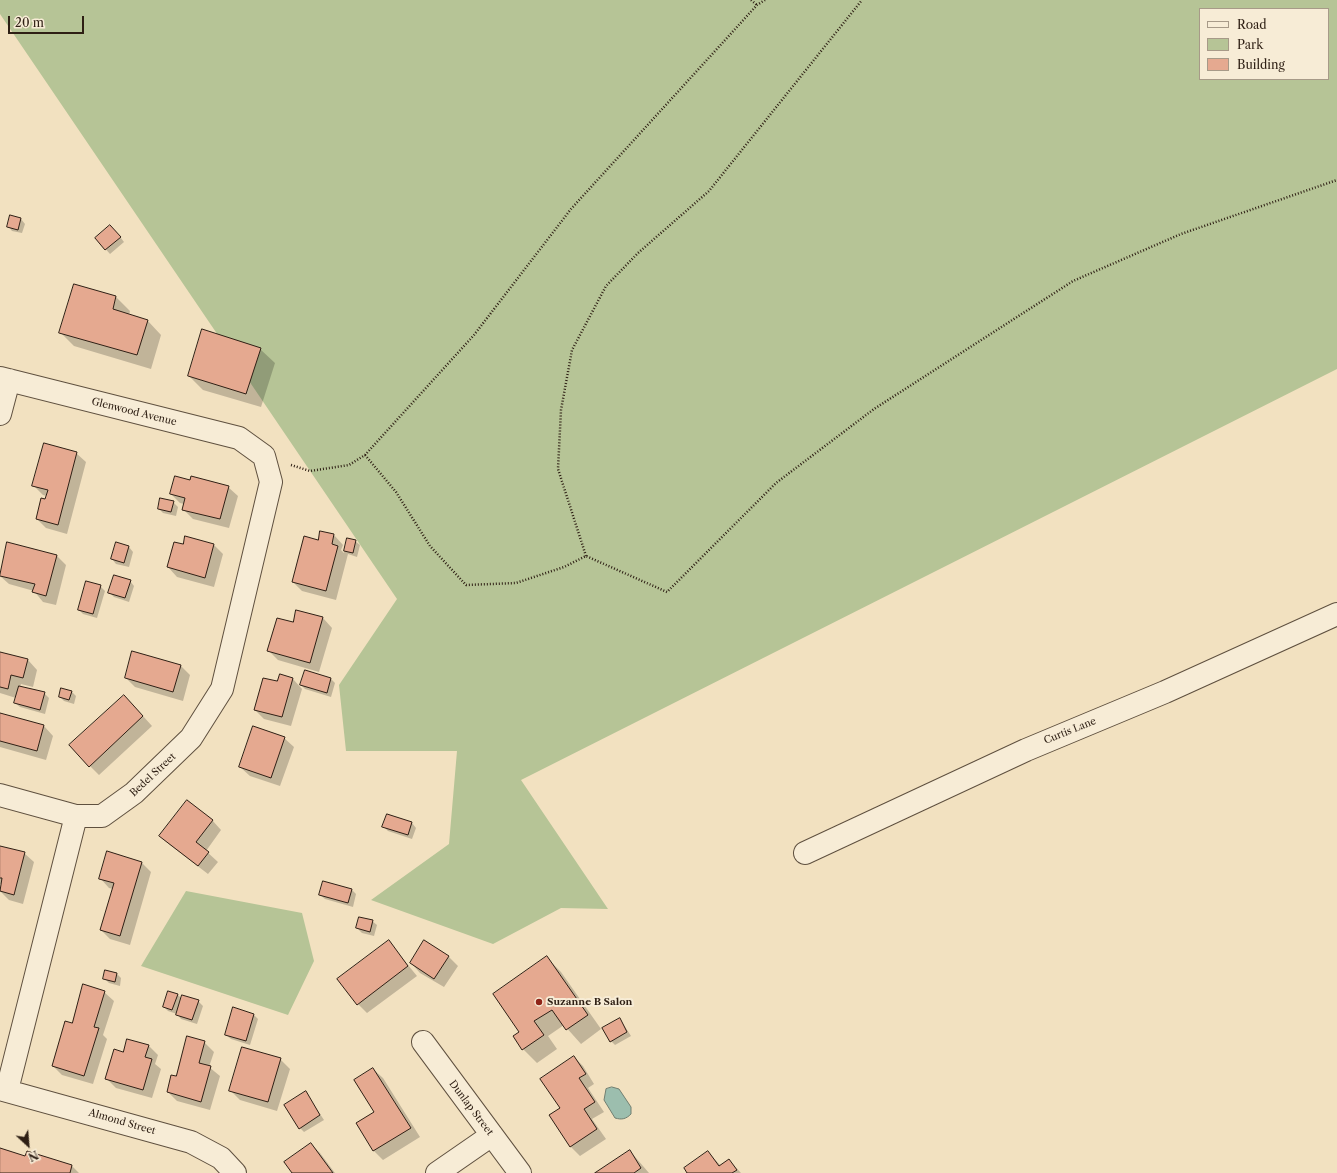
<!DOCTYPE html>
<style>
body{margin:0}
#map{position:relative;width:1337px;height:1173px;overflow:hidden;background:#f2e1c0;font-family:"Libre Caslon Text",serif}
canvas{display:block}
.legend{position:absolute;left:1199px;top:8px;width:130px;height:72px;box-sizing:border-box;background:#f7ecd6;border:1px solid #a79a88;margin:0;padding:5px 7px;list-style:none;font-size:12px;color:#2e1f14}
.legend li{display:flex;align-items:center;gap:8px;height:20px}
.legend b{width:20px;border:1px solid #a79a88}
.north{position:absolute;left:8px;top:1125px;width:40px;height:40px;-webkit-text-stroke:3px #f7ecd6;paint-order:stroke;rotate:154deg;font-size:11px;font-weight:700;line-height:16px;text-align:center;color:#2e1f14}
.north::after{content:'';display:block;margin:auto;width:14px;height:18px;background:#2e1f14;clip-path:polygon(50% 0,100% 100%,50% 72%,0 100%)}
.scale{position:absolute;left:8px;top:16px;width:76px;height:18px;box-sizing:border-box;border:2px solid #2e1f14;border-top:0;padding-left:5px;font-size:12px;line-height:14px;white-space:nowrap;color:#2e1f14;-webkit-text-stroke:3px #f7ecd6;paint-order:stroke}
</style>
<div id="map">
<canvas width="1337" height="1173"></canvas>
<ul class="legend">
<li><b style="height:5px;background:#f7ecd6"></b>Road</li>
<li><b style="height:11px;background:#b6c496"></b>Park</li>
<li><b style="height:11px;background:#e5a990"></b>Building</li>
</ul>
<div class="north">N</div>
<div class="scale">20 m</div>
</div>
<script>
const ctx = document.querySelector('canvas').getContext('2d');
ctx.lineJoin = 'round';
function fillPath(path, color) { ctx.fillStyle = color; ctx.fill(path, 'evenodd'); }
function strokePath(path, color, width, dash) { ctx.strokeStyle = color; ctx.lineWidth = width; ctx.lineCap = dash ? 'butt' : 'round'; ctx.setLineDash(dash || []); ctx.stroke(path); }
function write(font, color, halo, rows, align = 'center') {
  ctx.font = font + ' "Libre Caslon Text",serif'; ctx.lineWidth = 4; ctx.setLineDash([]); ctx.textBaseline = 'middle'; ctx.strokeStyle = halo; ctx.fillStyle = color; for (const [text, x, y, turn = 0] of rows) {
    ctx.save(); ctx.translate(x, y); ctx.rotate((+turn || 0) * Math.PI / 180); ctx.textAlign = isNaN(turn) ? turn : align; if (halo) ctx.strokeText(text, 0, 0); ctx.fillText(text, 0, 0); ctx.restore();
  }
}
fillPath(new Path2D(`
 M0,0H1337V369L521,780L608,909L561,908L493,944L371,900L449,844L457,751H346L339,685L397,599L0,14ZM1200,9H1328V79H1200Z
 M186,891L302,913L314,961L288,1015L141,966Z`), '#b6c496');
const water = new Path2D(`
 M612,1087L619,1089L631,1107V1114C626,1119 622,1120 615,1118L604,1100L606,1089Z`);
fillPath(water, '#9cbeae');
strokePath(water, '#707e70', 1);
fillPath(new Path2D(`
 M11,216L21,219L25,224L22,233L12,231L8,226Z
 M115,230L124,242L110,254L96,238Z
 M74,285L116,297L130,311L129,315L147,320L161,335L151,369L74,346L60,332Z
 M260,349L275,363L261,407L203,390L189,376Z
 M76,453L86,462L67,534L46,528L37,519L47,496L43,495L34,486Z
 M191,481L228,487L238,496L229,528L193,519L183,509L184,504L180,503L171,494Z
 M173,502L178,507L176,516L163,513L159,509Z
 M334,535L343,545L341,550L344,553L348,539L355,541L360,545L357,557L348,554L336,600L302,591L293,582L319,541Z
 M186,537L214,545L223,554L214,587L177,577L168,567L183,545Z
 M7,543L56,555L66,565L56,605L43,602L34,591L9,584L0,576Z
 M129,547L133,552L129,567L116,564L112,559Z
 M130,581L134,586L129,602L114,597L109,592Z
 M100,586L105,591L97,618L83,614L79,610Z
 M297,611L323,618L332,628L319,672L278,660L269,651L293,623Z
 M0,653L28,660L37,670L33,687L21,684L20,687L44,693L49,698L45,714L20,707L15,703L16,698L0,693Z
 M181,666L190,675L183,701L135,687L126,678Z
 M305,671L331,679L335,683L331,697L305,689L301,685Z
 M293,679L302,689L291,726L264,719L255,710Z
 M71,691L76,696L74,704L64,701L60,697Z
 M133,705L152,726L99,775L90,766Z
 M0,715L44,726L53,736L46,760L0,747Z
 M284,738L294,747L280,786L250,776L240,767Z
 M387,815L412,823L416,828L412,839L388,831L383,826Z
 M212,820L221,830L206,851L218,862L208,874L170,845L160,836Z
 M0,847L24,853L34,862L23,904L9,900L0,891L2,884H0Z
 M142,863L151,872L130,945L110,939L101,930L113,889L109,888L100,878Z
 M324,882L352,890L356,894L353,907L325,899L320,895Z
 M372,921L377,925L374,936L362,933L357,928Z
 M389,942L417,976L367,1013L358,1004Z
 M448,956L458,966L444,987L420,973L411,963Z
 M547,958L561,972L601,1029L581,1044L564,1025L548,1036L557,1049L537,1063L523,1049L521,1032Z
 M117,974L121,978L120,986L109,983L104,978Z
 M104,992L114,1001L103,1035L107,1039L93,1084L62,1075L53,1066L72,1025Z
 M178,995L182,999L198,1001L203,1006L197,1024L181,1019L177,1014L168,1011L164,1007Z
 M253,1014L258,1019L250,1045L231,1039L226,1035Z
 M620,1019L631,1036L615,1045L611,1041Z
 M204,1042L214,1052L209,1067L220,1076L210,1110L177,1101L168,1092L176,1077Z
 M149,1046L158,1055L155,1064L161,1069L152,1098L116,1088L107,1079L124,1053Z
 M574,1057L583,1066L594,1084L588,1088L604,1112L592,1119L606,1139L580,1156L571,1147L550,1115L561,1108Z
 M280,1059L290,1069L277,1111L240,1100L230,1090Z
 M373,1069L383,1078L420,1137L383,1160L374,1151L357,1124L375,1112Z
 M306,1093L324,1120L304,1132L300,1128Z
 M311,1144L320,1153L335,1173H293Z
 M0,1151L26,1157L28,1153L72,1166L79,1173H0Z
 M630,1151L649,1173H597Z
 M708,1152L721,1166L729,1160L741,1173H689Z`), '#0003');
const building = new Path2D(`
 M10,215L21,218L18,230L7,227Z
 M110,225L121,237L105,250L95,238Z
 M74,284L116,296L113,309L148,320L137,355L59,333Z
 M202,329L261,348L246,394L188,376Z
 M44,443L77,452L58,525L36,519L41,498L45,499L48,490L32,486Z
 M175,476L190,480L191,476L229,486L220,519L182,510L185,498L170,494Z
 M160,498L174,501L171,512L158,509Z
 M320,531L334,534L332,544L338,546L326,591L292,582L304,536L318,540Z
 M185,536L214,544L205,578L167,567L174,542L183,544Z
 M347,538L356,540L353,553L344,551Z
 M7,542L57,555L46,596L32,592L35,584L0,576Z
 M116,542L129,546L124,563L111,559Z
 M114,575L131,580L125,598L108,593Z
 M86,581L101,585L93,614L78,610Z
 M296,610L323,617L310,663L267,651L277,618L293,622Z
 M132,651L181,665L173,692L125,678Z
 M0,652L28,659L23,678L11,675L8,689L0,687Z
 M305,670L331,678L327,693L300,685Z
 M280,674L293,678L282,717L254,710L263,678L277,681Z
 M19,686L45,692L40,710L14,703Z
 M61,688L72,691L69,700L59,697Z
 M124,695L143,716L89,767L69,745Z
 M0,713L44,725L37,751L0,741Z
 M253,726L285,737L271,778L239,767Z
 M187,800L213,820L196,842L209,852L198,866L159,836Z
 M387,814L412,822L408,835L382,827Z
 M0,846L25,852L14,895L0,891L2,878H0Z
 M107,851L142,862L120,936L100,930L114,883L99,879Z
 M323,881L352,889L348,903L319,895Z
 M359,917L373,920L370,932L356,928Z
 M389,940L408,966L357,1005L337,979Z
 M424,940L449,956L434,979L410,963Z
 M547,956L588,1015L566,1030L552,1010L534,1021L544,1035L522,1050L513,1036L519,1032L493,994Z
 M105,970L117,973L115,982L103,979Z
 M83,984L105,991L94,1027L99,1028L84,1076L52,1066L65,1021L72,1023Z
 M168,991L178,994L172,1010L163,1007Z
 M182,995L199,1000L192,1020L176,1015Z
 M233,1007L254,1014L246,1041L225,1035Z
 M620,1018L627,1032L610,1042L602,1028Z
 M187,1036L205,1041L199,1063L211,1066L201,1102L167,1092L171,1075L176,1076Z
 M127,1039L149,1045L145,1057L152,1059L143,1090L105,1079L114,1049L123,1052Z
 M242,1047L281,1058L268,1102L229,1091Z
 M574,1056L586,1074L579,1078L595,1102L584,1109L597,1129L570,1147L549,1115L560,1108L540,1079Z
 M373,1068L411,1128L373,1151L356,1123L374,1112L354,1080Z
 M306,1091L320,1115L299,1129L284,1105Z
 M311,1143L333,1173H292L284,1162Z
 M0,1148L25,1156L27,1151L72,1165L70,1173H0Z
 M630,1150L641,1168L634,1173H595Z
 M708,1151L719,1166L729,1159L737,1170L732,1173H687L684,1168Z`);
fillPath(building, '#e5a990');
strokePath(building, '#2e1f14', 1);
const street = new Path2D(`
 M0,378L239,438L264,456L271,482L222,689L191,738L134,793L102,816H76L7,1090
 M0,414L9,380
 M0,795L76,816
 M805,853L1026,750L1165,692L1337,614
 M423,1042L520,1173
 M0,1089L191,1142L221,1158L235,1173
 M437,1173L492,1135`);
strokePath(street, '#5f503f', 24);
strokePath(new Path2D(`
 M751,0L757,5
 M365,455L396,492L430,546L466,585L516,583L564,567L586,556L667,592L776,483L874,409L1073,281L1181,234L1337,180
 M291,465L310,471L349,465L365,455L474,335L571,209L757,5L765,0
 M586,556L558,469L561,410L572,350L606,286L638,253L709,191L862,0`), '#2e1f14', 2.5, [1, 2]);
strokePath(street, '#f7ecd6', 22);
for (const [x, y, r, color] of [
 [539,1002,4,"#8f2418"]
]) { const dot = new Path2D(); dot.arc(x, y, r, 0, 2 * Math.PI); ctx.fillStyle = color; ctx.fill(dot); strokePath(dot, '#f7ecd6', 1.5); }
write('10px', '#2e1f14', '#f7ecd6', [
 ["Glenwood Avenue",134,412,14],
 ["Curtis Lane",1070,731,-22],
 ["Bedel Street",153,775,-43],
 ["Dunlap Street",471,1108,53],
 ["Almond Street",122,1122,16]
]);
write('bold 10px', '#2e1f14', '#f7ecd6', [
 ["Suzanne B Salon",547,1002]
], 'left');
</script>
